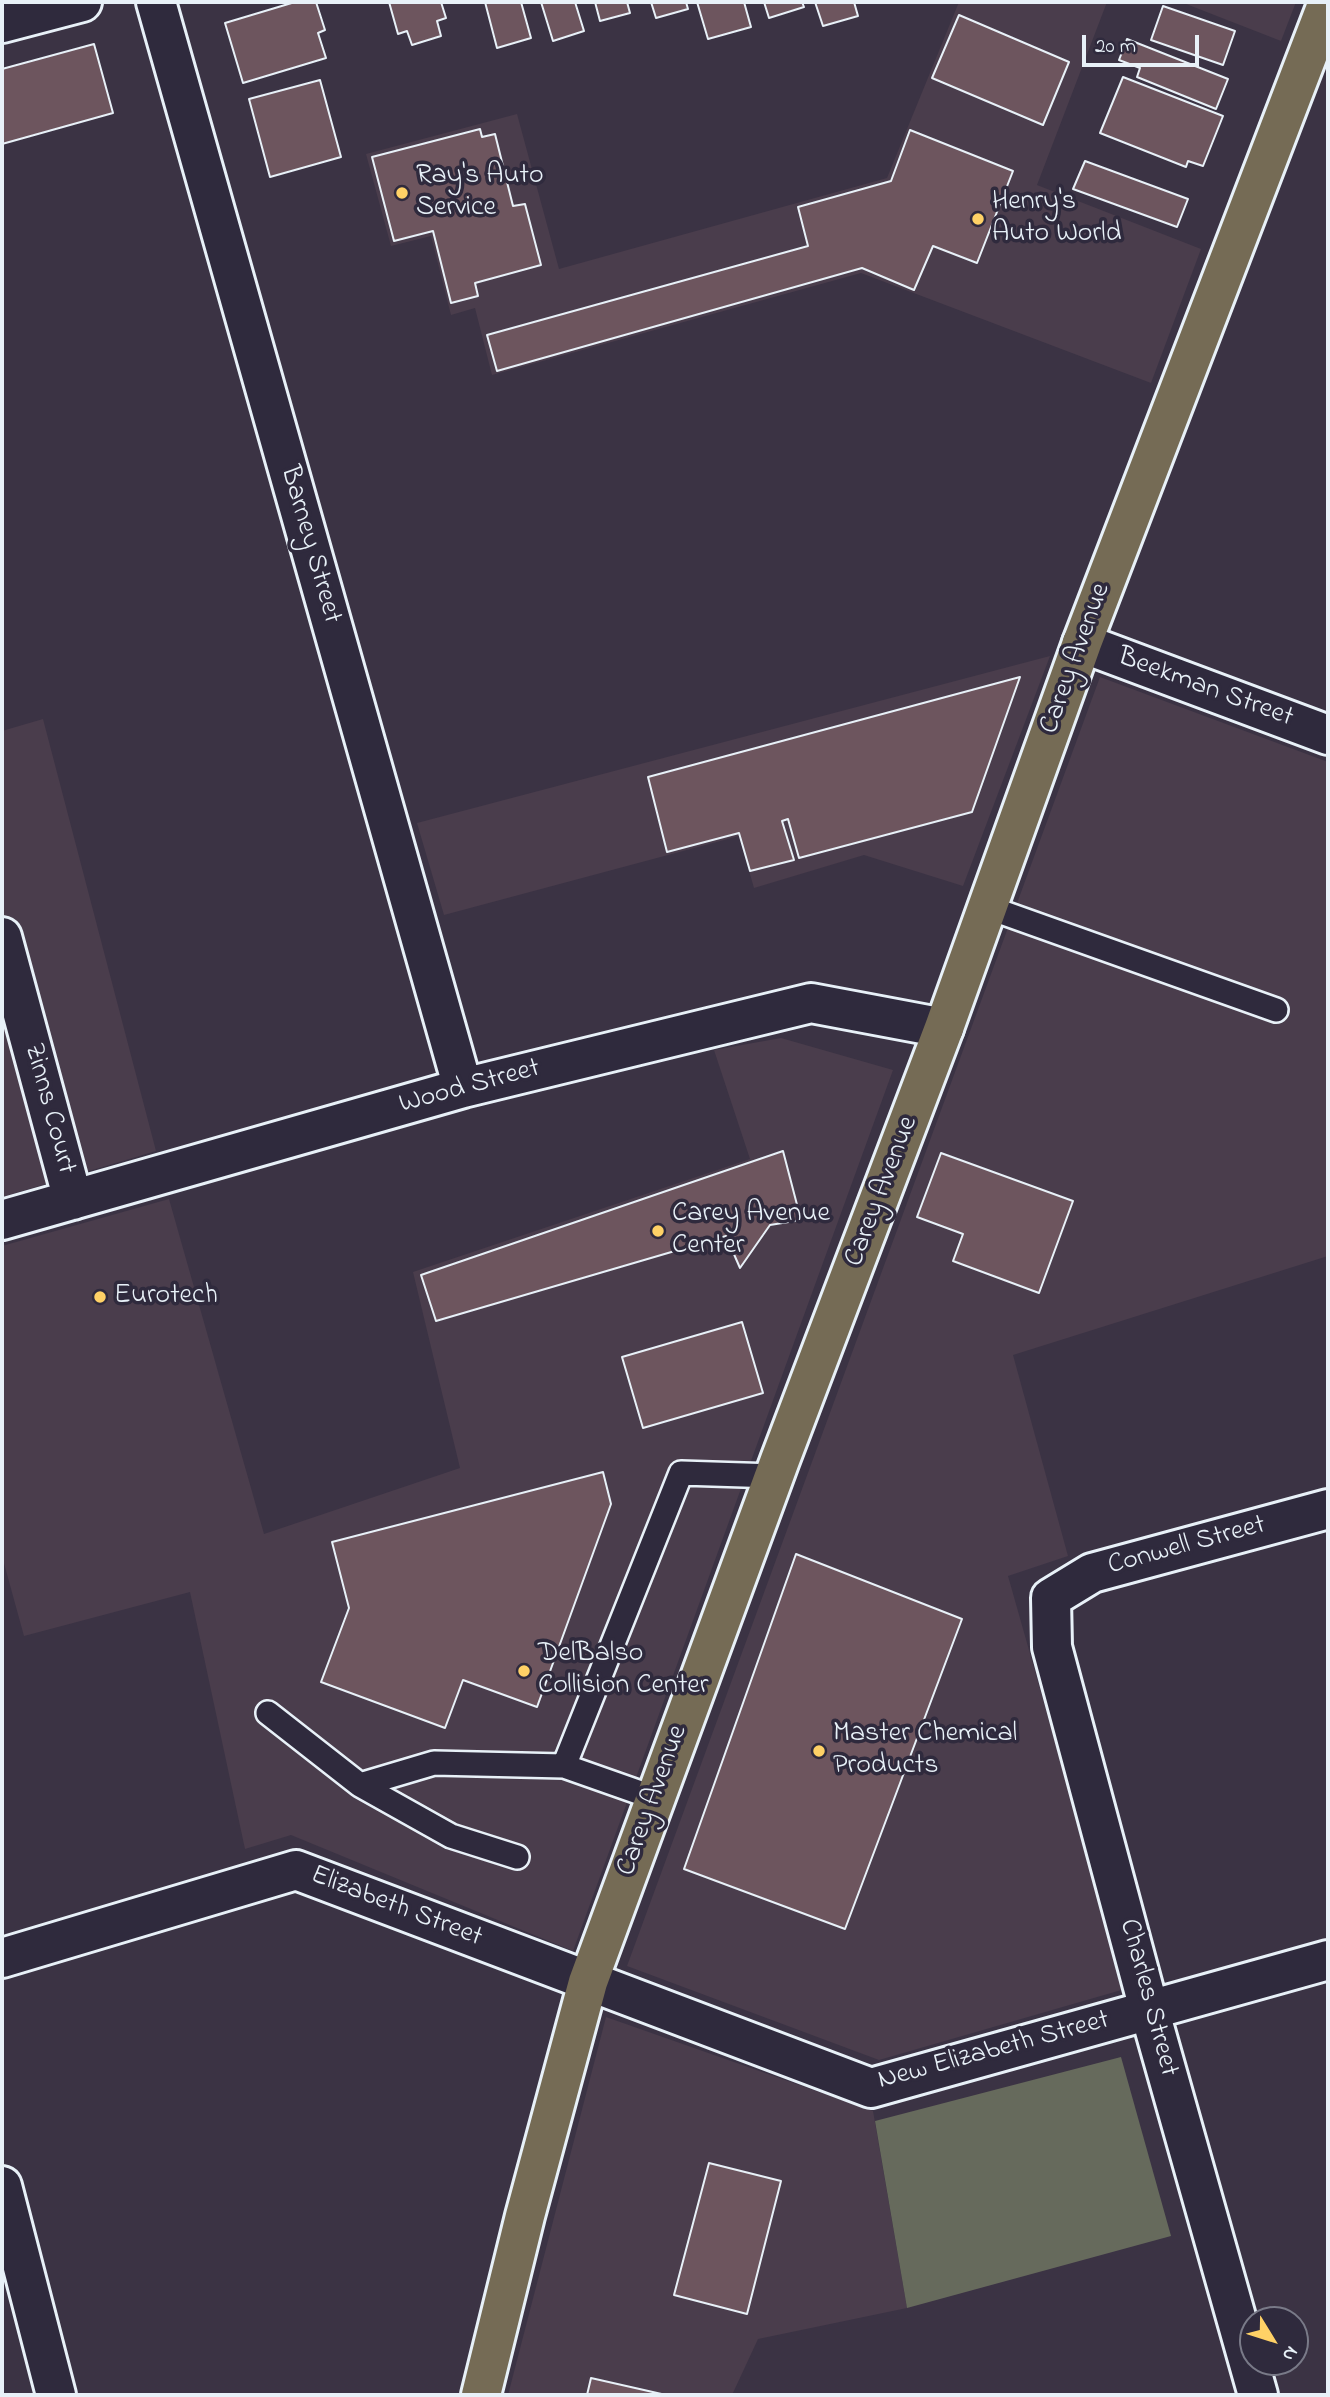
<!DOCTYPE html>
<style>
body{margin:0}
#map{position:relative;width:1330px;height:2397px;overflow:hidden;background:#3b3344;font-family:"Indie Flower",sans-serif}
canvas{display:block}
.frame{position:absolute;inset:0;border:4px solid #e8f1f8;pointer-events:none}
.north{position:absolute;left:1239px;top:2306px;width:70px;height:70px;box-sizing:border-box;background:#2f2a3d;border:2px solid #797a88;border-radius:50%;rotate:128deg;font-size:19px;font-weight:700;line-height:28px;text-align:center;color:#e8f1f8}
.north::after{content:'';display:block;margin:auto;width:24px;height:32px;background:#ffd166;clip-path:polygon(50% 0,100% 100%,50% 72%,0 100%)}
.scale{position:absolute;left:1082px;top:35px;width:117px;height:32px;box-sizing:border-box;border:4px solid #e8f1f8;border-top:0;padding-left:9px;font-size:21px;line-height:24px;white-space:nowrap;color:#e8f1f8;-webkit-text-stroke:5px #2f2a3d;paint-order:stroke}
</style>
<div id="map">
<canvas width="1330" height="2397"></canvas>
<div class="frame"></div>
<div class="north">N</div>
<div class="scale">20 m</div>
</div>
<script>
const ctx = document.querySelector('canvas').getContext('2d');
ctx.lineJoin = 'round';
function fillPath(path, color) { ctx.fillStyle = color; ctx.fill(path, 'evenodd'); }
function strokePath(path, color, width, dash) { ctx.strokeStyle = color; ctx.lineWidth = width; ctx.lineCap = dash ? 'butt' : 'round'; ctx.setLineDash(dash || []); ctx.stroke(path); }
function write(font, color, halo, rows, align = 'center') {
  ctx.font = font + ' "Indie Flower",sans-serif'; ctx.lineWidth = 7; ctx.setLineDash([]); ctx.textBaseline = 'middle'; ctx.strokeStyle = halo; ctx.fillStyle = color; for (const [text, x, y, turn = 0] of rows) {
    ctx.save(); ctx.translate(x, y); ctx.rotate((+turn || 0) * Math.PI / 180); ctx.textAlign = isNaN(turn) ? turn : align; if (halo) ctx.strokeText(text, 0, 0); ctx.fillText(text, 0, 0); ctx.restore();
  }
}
fillPath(new Path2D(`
 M959,2H1107L1037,185L1201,249L1151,383L861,273L492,375L475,308L451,315L431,236L391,246L366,154L517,114L559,269L887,178Z
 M1181,2H1296L1281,41Z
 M1050,656L963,886L864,855L754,888L739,836L444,915L417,823Z
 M1100,677L1328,762V1256L1013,1355L1068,1556L1008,1576L1125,1989L879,2060L627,1966Z
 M43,719L156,1151L2,1197V731Z
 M781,1038L893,1070L573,1951L291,1835L245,1849L190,1592L24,1636L2,1556V1246L169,1199L264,1534L460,1468L413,1272L750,1159L714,1050Z
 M606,2017L873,2111L907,2308L758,2339L732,2395H508Z`), '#4a3d4c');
fillPath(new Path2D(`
 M1121,2057L1171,2236L907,2308L875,2121Z`), '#666a5c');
const building = new Path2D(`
 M295,2H316L325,30L318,33L326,58L243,83L225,23Z
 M389,2H441L446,18L437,21L441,36L412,45L407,31L398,34Z
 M485,2H521L531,38L497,48Z
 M541,2H575L584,31L553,41Z
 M595,2H627L630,13L600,21Z
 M651,2H686L688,9L656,18Z
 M697,2H744L751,27L708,39Z
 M764,2H802L804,7L769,18Z
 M815,2H854L858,16L823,26Z
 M1163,6L1235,31L1223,65L1151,40Z
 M959,15L1069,62L1043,125L932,78Z
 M1127,39L1228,79L1216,109L1137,77L1140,68L1119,60Z
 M94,44L113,113L2,144V69Z
 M1123,77L1223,116L1203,166L1188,161L1186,167L1100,133Z
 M320,80L341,157L270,177L249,99Z
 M480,129L482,137L495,134L513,206L525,204L541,265L475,283L478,296L451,303L433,231L394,241L372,157Z
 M910,130L1013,171L977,263L933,246L914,290L862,268L497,371L487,335L808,246L798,207L891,181Z
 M1085,161L1188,199L1177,227L1073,189Z
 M1020,677L972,812L799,858L788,819L782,821L794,860L750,871L739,833L667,852L648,777Z
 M783,1151L801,1220L770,1225L740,1268L726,1236L436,1321L421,1275Z
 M941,1153L1073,1201L1039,1293L953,1261L963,1234L917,1217Z
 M742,1322L763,1393L643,1428L622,1357Z
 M603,1472L611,1504L537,1707L463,1680L445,1728L321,1682L349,1608L332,1542Z
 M796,1554L962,1619L845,1929L684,1869Z
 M709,2163L781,2181L747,2314L674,2295Z
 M591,2378L666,2395H587Z`);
fillPath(building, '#6d555e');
strokePath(building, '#e8f1f8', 2);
const service = new Path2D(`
 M987,907L1276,1010
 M268,1713L360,1785L434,1763L564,1766L655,1798
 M564,1766L681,1473L775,1476
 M360,1785L451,1836L517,1857`);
const minor = new Path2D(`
 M156,2L463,1088
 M2,23L82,2
 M1082,643L1328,735
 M2,937L73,1200
 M2,1220L463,1088L811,1003L944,1028
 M2,1958L296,1870L871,2088L1328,1960
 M2,2186L56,2395
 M1258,2395L1149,2009L1052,1647L1051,1598L1092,1573L1328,1509`);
const primary = new Path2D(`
 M481,2395L525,2216L588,1982L780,1460L944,1028L1082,643L1328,2`);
strokePath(service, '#e8f1f8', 28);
strokePath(minor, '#e8f1f8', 44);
strokePath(primary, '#e8f1f8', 44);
strokePath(service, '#2f2a3d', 23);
strokePath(minor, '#2f2a3d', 38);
strokePath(primary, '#756b55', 38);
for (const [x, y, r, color] of [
 [402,193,7,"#ffd166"],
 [978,219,7,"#ffd166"],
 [658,1231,7,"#ffd166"],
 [100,1297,7,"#ffd166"],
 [524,1671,7,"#ffd166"],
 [819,1751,7,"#ffd166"]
]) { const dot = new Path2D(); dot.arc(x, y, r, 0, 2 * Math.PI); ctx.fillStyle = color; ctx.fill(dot); strokePath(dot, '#2f2a3d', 2.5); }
write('28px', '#e8f1f8', '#2f2a3d', [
 ["Ray's Auto",416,177],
 ["Service",416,209],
 ["Henry's",992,203],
 ["Auto World",992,235],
 ["Carey Avenue",672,1215],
 ["Center",672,1247],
 ["Eurotech",114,1297],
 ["DelBalso",538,1655],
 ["Collision Center",538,1687],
 ["Master Chemical",833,1735],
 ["Products",833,1767]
], 'left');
write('28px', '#e8f1f8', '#2f2a3d', [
 ["Barney Street",309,545,74],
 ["Carey Avenue",1077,659,-70],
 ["Beekman Street",1205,689,20],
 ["Wood Street",470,1088,-15],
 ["Zinns Court",48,1109,75],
 ["Carey Avenue",883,1192,-69],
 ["Conwell Street",1187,1547,-15],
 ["Carey Avenue",654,1801,-70],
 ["Elizabeth Street",396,1908,21],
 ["Charles Street",1147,1998,75],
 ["New Elizabeth Street",994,2052,-15]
]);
</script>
